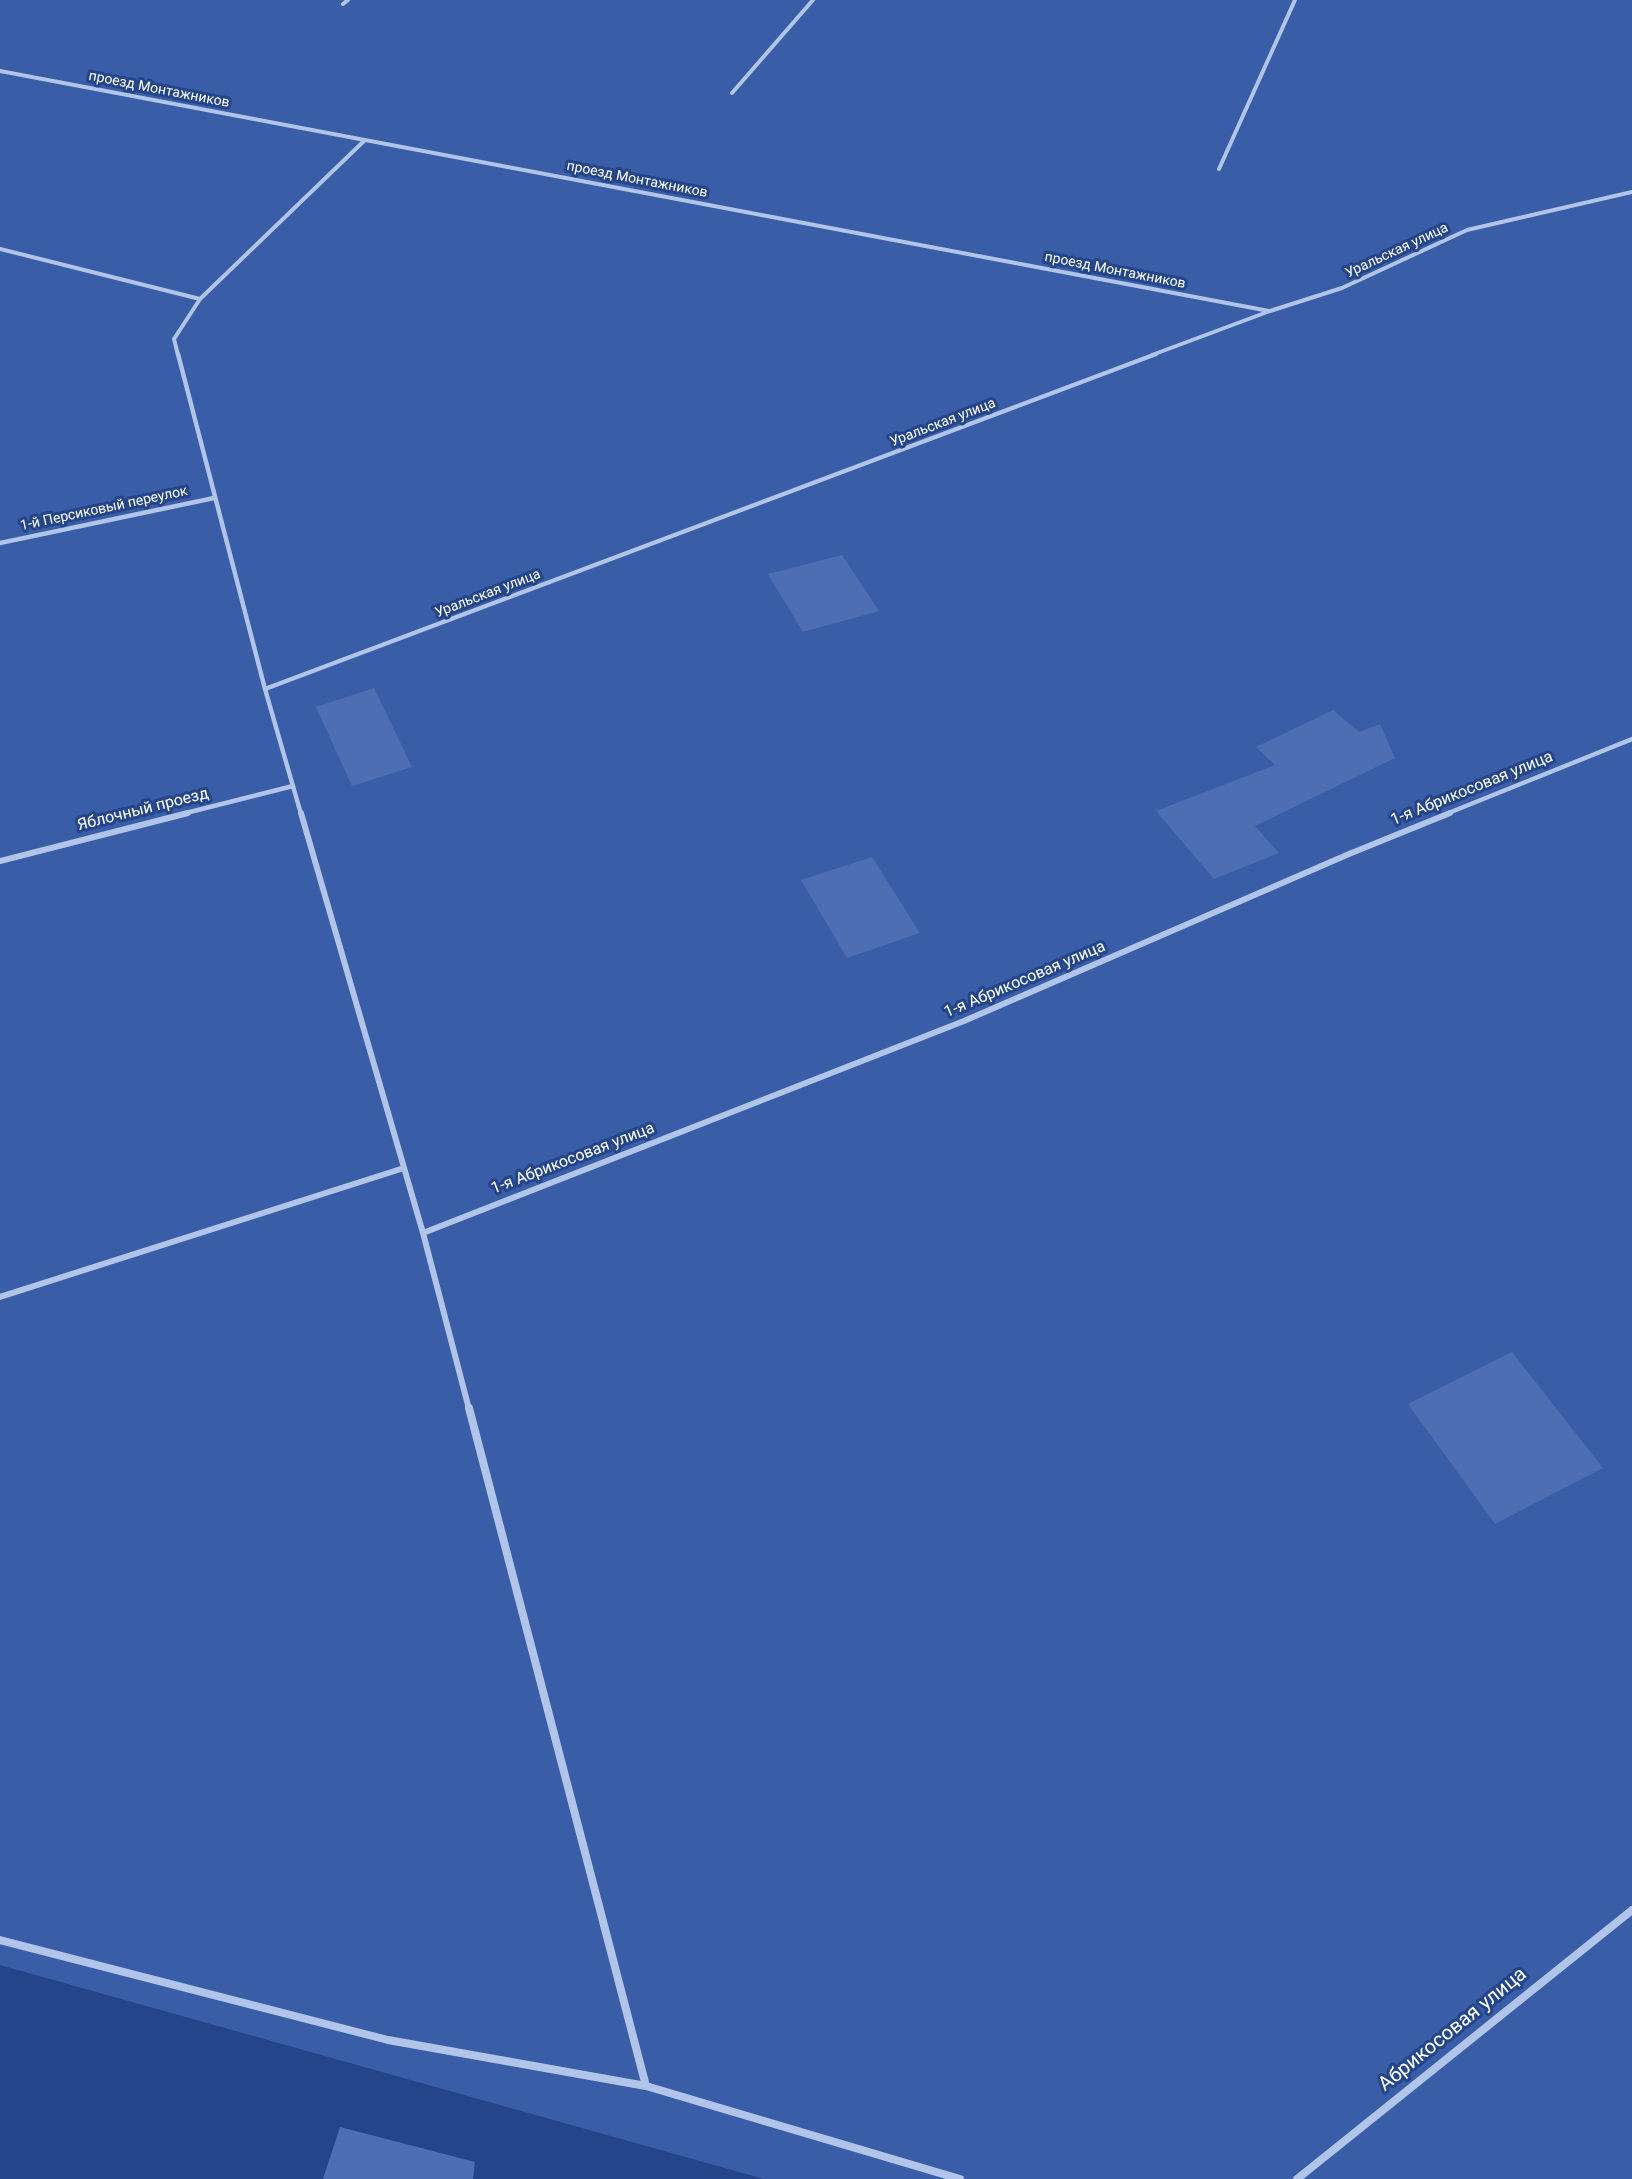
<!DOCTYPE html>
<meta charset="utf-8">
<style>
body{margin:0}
canvas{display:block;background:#24458a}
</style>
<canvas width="1632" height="2179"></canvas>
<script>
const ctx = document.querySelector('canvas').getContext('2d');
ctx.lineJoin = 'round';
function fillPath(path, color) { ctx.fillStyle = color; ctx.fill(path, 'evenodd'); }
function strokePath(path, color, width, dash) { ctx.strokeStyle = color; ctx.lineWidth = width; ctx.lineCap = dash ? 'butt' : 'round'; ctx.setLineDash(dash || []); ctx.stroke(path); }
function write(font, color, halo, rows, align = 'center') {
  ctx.font = font + ' Roboto,sans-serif'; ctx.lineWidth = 6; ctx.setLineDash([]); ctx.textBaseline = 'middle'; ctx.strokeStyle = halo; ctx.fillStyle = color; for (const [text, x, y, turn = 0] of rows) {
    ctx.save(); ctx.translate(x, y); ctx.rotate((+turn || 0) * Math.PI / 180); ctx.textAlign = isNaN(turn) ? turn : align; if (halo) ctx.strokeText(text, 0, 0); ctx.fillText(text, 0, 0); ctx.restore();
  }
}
fillPath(new Path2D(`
 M0,0H1632V2179H764L0,1965Z`), '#395da7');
fillPath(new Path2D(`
 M842,555L879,611L803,632L768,574Z
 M374,688L412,767L352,786L316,707Z
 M1333,710L1359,732L1380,724L1395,758L1255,826L1279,853L1214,879L1156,811L1275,765L1256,747Z
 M872,857L920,933L847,958L801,880Z
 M1512,1352L1603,1468L1495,1524L1408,1404Z
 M340,2127L475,2162L473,2179H323Z`), '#4d6eb2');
strokePath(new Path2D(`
 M343,4L348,0
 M0,71L1269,311
 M732,93L813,0
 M1219,169L1295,0
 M0,249L200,299
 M178,355L174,339L200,299L365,140
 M1152,355L1270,311L1342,288L1467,230L1632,192`), '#b1c4ea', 4);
strokePath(new Path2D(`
 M178,354L265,689L301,814
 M0,543L214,498
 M265,689L1156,354
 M182,814L293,786
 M1446,814L1632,739`), '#b1c4ea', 4.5);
strokePath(new Path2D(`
 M301,813L423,1233L469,1409
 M0,861L188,813
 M423,1233L964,1021L1349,854L1450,813
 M0,1297L404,1168`), '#b1c4ea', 6);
strokePath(new Path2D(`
 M469,1408L646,2086
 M0,1940L388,2040L646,2086L960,2179
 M1297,2179L1632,1910`), '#b1c4ea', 8);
write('14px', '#fff', '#24458a', [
 ["проезд Монтажников",159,90,11],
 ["проезд Монтажников",637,180,11],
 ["Уральская улица",1397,251,-25],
 ["проезд Монтажников",1115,271,11],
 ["Уральская улица",943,423,-21],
 ["1-й Персиковый переулок",104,509,-12],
 ["Уральская улица",488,594,-21]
]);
write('16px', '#fff', '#24458a', [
 ["1-я Абрикосовая улица",1472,789,-22],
 ["Яблочный проезд",143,810,-14],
 ["1-я Абрикосовая улица",1025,980,-23],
 ["1-я Абрикосовая улица",573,1159,-21]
]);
write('20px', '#fff', '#24458a', [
 ["Абрикосовая улица",1453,2030,-39]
]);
</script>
